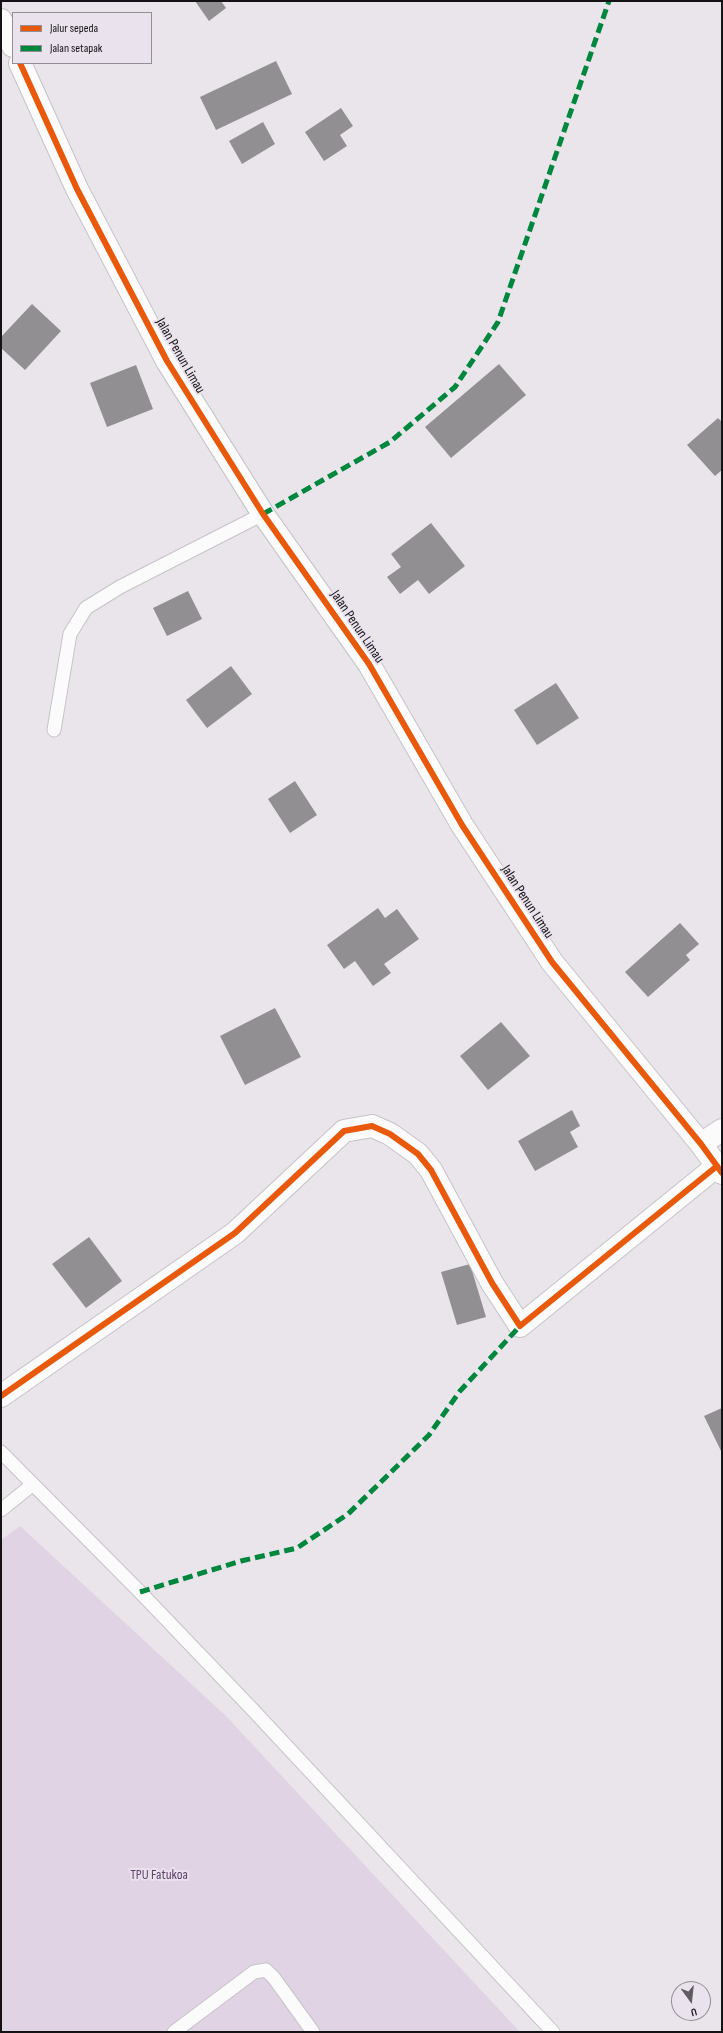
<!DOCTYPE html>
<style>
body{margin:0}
#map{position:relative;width:723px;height:2033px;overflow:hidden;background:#e9e5ea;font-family:"Sofia Sans Condensed",sans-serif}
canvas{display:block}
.frame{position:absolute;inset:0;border:2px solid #141215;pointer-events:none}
.legend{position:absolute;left:12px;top:12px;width:140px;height:52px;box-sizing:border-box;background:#eae2ed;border:1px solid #948f97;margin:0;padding:5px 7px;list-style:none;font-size:12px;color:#141215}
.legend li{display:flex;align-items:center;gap:8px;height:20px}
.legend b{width:20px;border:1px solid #948f97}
.north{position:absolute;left:671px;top:1981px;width:40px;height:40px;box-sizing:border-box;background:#eae2ed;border:1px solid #948f97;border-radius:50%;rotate:165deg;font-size:11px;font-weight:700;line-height:16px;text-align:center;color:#141215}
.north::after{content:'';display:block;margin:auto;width:14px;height:18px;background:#5f5c60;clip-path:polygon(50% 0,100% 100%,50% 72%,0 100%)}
</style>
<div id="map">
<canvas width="723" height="2033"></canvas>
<div class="frame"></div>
<ul class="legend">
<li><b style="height:5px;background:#e8590c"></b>Jalur sepeda</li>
<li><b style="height:5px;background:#00873e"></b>Jalan setapak</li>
</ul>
<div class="north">U</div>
</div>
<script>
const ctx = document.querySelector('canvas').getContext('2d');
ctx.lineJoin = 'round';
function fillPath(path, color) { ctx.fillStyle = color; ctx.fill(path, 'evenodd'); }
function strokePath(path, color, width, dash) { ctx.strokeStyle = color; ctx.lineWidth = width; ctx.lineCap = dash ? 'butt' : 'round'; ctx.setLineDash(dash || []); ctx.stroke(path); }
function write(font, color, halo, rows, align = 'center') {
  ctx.font = font + ' "Sofia Sans Condensed",sans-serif'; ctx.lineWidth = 4; ctx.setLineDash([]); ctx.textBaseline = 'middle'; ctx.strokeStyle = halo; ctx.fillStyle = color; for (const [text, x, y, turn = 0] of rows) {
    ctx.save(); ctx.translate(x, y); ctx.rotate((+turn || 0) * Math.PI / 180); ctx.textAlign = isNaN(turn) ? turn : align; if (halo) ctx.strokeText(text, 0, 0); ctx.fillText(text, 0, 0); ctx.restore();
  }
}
fillPath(new Path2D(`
 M20,1526L226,1716L520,2032H1V1540Z`), '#e0d4e4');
fillPath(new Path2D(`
 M195,1H221L226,8L209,21Z
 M276,61L292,94L216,130L200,97Z
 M341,108L353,126L340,135L347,146L324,161L305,132Z
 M263,122L275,144L242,164L229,141Z
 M32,304L61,331L25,370L1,348V337Z
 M499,364L526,395L451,458L425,427Z
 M136,365L153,409L107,427L90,383Z
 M718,418L722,422V470L715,476L687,445Z
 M431,523L465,566L429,594L418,580L400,594L387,577L401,567L391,554Z
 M188,591L202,619L167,636L153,608Z
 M231,666L252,694L207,728L186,700Z
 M556,683L579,718L537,745L514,710Z
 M295,781L317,815L290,833L268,799Z
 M378,908L385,918L397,909L419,939L384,964L391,973L373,986L355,961L344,969L327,945Z
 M680,923L699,944L686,955L690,960L648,997L625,972Z
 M275,1008L301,1057L245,1085L220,1036Z
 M501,1022L530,1056L488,1090L460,1056Z
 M572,1110L580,1126L570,1132L578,1147L535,1171L518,1141Z
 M89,1237L122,1281L86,1308L52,1264Z
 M470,1264L486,1317L457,1325L441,1272Z
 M722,1408V1453L704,1416Z`), '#928f93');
const lane = new Path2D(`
 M54,730L70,634L86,608L120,587L263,514
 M1,1452L140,1592L252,1709L553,2032
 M1,1510L32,1485
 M174,2032L254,1972L266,1970L274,1978L313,2032`);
const street = new Path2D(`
 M1,20L13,46
 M20,63L77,189L167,361L263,514L369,664L462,825L552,962L701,1144L722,1173
 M701,1144L722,1130
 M1,1396L235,1233L344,1131L372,1126L390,1134L418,1154L431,1170L492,1283L520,1326L717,1166`);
strokePath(lane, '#c6c3c7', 15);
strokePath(street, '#c6c3c7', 24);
strokePath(lane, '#fcfbfc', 13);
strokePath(street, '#fcfbfc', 22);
strokePath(new Path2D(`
 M263,514L390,442L455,387L498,322L609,1
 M140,1592L241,1561L297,1548L348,1514L429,1435L460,1391L520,1326`), '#00873e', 5, [10, 5]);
strokePath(new Path2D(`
 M20,63L77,189L167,361L263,514L369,664L462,825L552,962L701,1144L722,1173
 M1,1396L235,1233L344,1131L372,1126L390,1134L418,1154L431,1170L492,1283L520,1326L717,1166`), '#e8590c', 6);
write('14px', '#141215', '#eae2ed', [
 ["Jalan Penun Limau",180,356,60],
 ["Jalan Penun Limau",357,627,56],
 ["Jalan Penun Limau",527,902,57]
]);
write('14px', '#5d3e69', '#eae2ed', [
 ["TPU Fatukoa",159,1875]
]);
</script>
